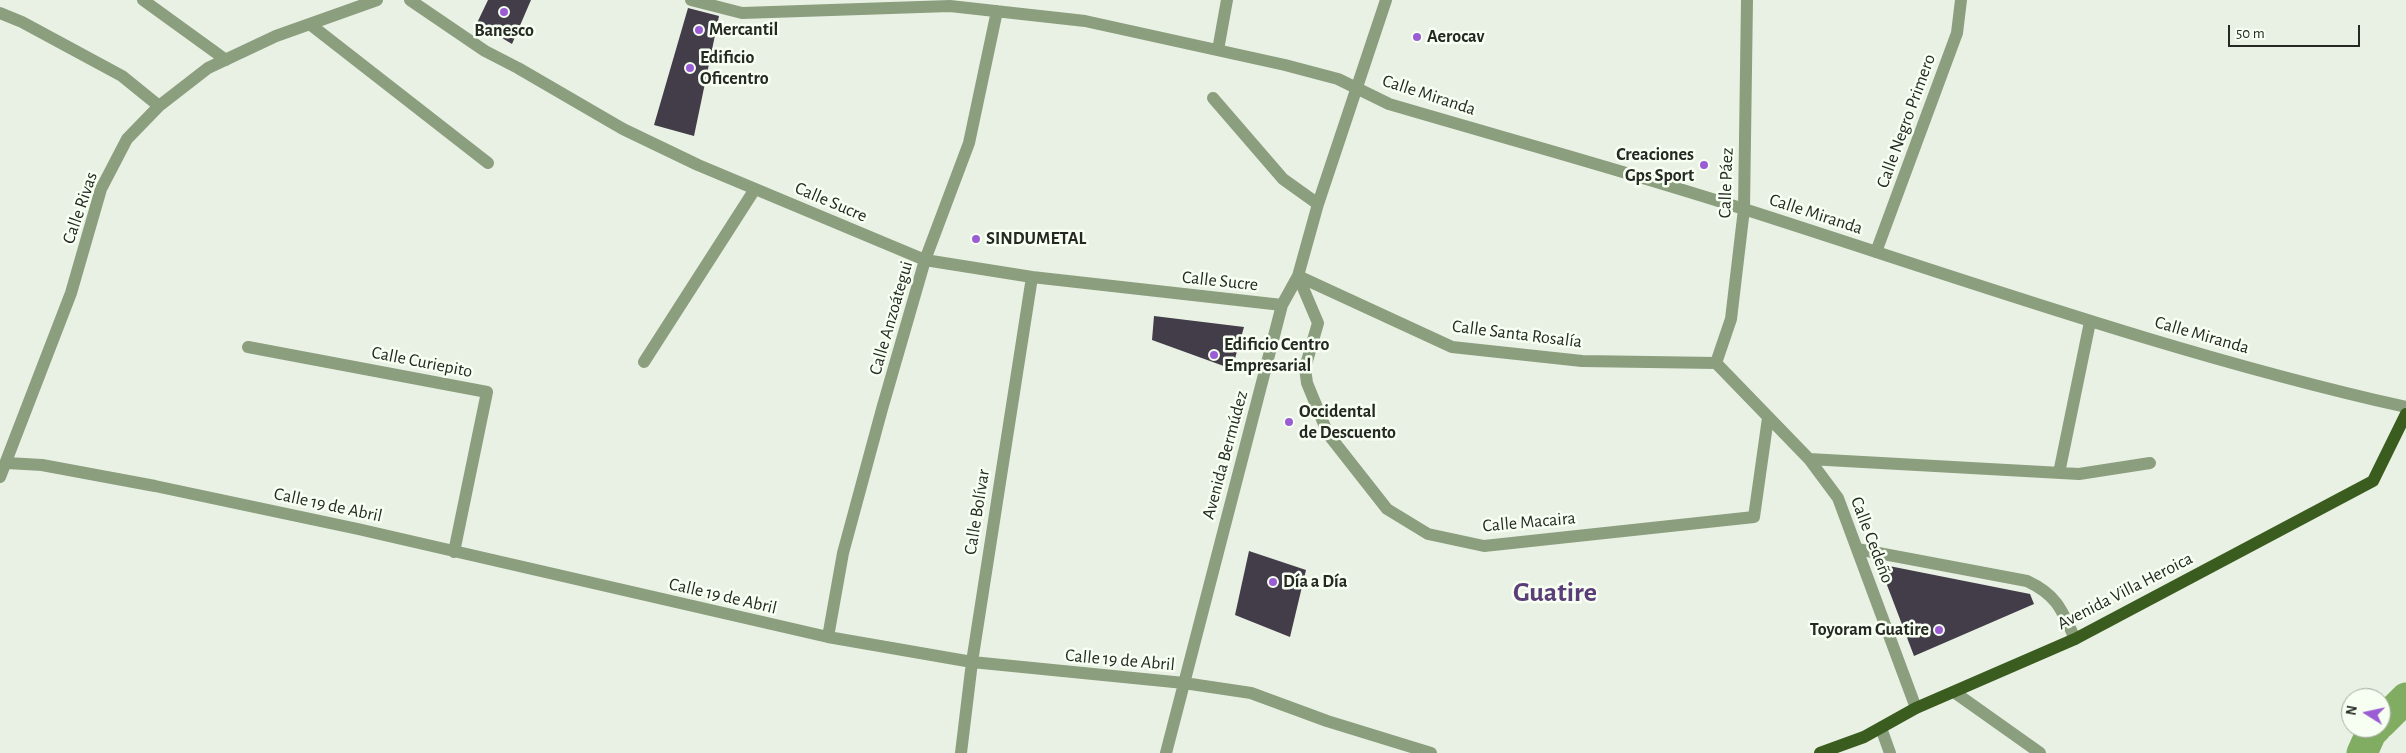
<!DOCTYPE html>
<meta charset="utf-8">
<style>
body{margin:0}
#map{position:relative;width:2406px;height:753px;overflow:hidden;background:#e9f1e4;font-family:"Alegreya Sans",sans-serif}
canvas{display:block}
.north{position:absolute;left:2341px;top:688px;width:50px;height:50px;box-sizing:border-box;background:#f6fff1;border:1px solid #a2a99f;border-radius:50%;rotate:280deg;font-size:14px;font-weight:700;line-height:20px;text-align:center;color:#252823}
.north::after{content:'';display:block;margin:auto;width:18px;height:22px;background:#9b5dd3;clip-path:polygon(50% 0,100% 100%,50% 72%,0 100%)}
.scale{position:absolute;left:2228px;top:25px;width:132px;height:22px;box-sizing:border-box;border:2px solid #252823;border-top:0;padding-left:6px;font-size:15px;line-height:18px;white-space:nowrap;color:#252823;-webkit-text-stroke:4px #f6fff1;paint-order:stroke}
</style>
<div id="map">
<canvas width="2406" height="753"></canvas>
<div class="north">N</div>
<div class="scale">50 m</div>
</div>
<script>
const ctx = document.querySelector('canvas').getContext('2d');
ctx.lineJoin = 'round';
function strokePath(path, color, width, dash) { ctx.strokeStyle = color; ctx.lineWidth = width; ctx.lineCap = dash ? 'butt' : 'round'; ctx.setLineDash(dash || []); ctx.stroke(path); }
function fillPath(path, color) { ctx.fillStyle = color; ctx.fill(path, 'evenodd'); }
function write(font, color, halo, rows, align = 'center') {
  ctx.font = font + ' "Alegreya Sans",sans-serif'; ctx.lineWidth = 5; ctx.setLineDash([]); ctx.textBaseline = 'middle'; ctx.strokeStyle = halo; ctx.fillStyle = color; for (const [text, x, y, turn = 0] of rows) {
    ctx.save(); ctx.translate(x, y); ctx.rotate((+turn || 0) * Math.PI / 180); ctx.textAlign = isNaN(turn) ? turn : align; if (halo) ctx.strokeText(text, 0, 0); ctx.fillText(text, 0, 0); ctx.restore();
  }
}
strokePath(new Path2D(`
 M2381,723L2406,698
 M2362,753L2371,733L2376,728`), '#81ad62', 31);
fillPath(new Path2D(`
 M488,0H531L512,44L477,23Z
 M688,8L719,16L694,136L654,125Z
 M1154,316L1244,327L1232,369L1152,340Z
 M1249,551L1306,570L1290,637L1235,615Z
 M1879,564L2030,594L2034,604L1914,656Z`), '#423d48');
strokePath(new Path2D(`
 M143,0L226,60
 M410,0L485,51L518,68L623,129L698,165L925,260L1032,277L1282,305
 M691,0L742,13L950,6L1085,21L1285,65L1338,79L1389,104C1508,139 1629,172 1747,210C1966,280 2182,357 2406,407
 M0,13L22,22L122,76L159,106
 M311,25L488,163
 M1218,50L1227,0
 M1213,98L1283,179L1318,204
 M1876,252L1957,33L1961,0
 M1298,276L1318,323L1305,368L1307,383L1328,434L1387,509L1428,534L1484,546L1754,517L1768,418
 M1298,276L1452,347L1582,361L1716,363
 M248,347L487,392L454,552
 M644,362L755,189
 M1716,363L1809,459L1838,498L1916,708
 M1716,363L1731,319L1744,209L1747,0
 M1809,459L2079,474L2150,463
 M7,463L42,465L155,486L358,529L828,637L972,662L1184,683L1251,693L1327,721L1431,753
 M2059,473L2090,322
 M0,477L71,293L101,189L127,139L159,106L208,68L276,36L377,0
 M1857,549L2027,581C2057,595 2062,610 2075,639
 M828,637L843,553L882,409L925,260L969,143L997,11
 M1954,692L2040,753
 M1881,728L1890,753
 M961,753L972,662L1032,277
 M1166,753L1282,305L1298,276L1318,204L1386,0`), '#8b9e7e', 12);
strokePath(new Path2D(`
 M1820,753L1864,737L1916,708L2075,639L2373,481L2406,414`), '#3a5c1f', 12);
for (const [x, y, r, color] of [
 [504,12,5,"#9b5dd3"],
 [699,30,5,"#9b5dd3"],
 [1417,37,5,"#9b5dd3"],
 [690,68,5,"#9b5dd3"],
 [1704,165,5,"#9b5dd3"],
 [976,239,5,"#9b5dd3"],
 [1214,355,5,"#9b5dd3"],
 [1289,422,5,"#9b5dd3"],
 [1273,582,5,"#9b5dd3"],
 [1939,630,5,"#9b5dd3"]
]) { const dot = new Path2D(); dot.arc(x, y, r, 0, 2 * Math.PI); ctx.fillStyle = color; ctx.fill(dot); strokePath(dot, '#f6fff1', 2); }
write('bold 18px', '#252823', '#f6fff1', [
 ["Mercantil",709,30],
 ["Banesco",504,31,"center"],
 ["Aerocav",1427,37],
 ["Edificio",700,58],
 ["Oficentro",700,79],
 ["Creaciones",1694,155,"right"],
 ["Gps Sport",1694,176,"right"],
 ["SINDUMETAL",986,239],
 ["Edificio Centro",1224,345],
 ["Empresarial",1224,366],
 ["Occidental",1299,412],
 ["de Descuento",1299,433],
 ["Día a Día",1283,582],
 ["Toyoram Guatire",1929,630,"right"]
], 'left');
write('18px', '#252823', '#f6fff1', [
 ["Calle Miranda",1429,95,18],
 ["Calle Negro Primero",1906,121,-70],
 ["Calle Páez",1726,183,-88],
 ["Calle Sucre",831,202,23],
 ["Calle Rivas",80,208,-71],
 ["Calle Miranda",1816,214,18],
 ["Calle Sucre",1220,281,6],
 ["Calle Anzoátegui",891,318,-74],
 ["Calle Santa Rosalía",1517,334,7],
 ["Calle Miranda",2202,335,16],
 ["Calle Curiepito",422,362,11],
 ["Avenida Bermúdez",1225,455,-75],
 ["Calle 19 de Abril",328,505,12],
 ["Calle Bolívar",977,512,-81],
 ["Calle Macaira",1529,522,-5],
 ["Calle Cedeño",1872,540,69],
 ["Avenida Villa Heroica",2125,591,-27],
 ["Calle 19 de Abril",723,596,13],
 ["Calle 19 de Abril",1120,660,5]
]);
write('bold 28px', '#5b3d78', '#f6fff1', [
 ["Guatire",1555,593]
]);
</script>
